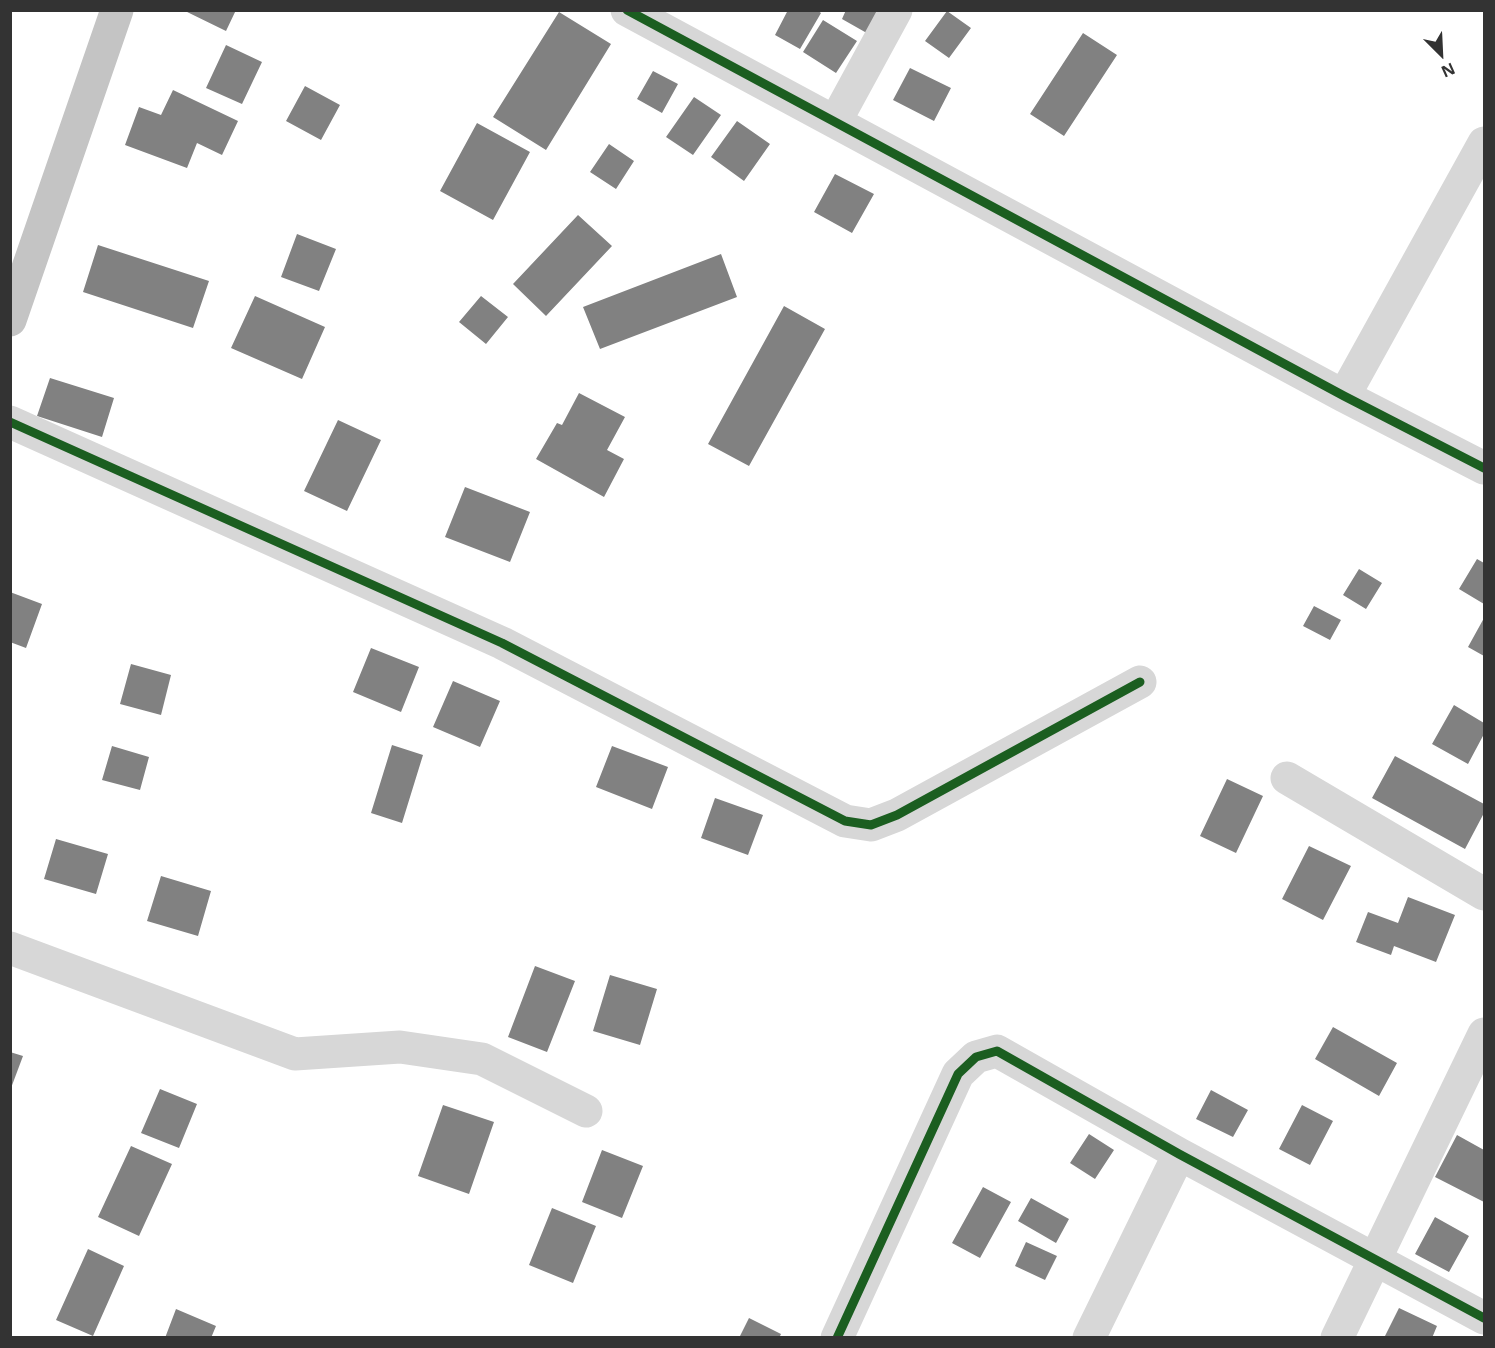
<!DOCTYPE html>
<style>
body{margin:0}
#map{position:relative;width:1495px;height:1348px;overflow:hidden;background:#fff;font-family:"Open Sans",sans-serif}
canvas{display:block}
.frame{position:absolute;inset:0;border:12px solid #333;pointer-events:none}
.north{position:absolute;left:1411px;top:24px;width:60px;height:60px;-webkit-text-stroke:4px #fff;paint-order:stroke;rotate:156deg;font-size:16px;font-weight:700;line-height:24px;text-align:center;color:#333}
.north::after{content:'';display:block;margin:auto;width:21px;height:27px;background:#333;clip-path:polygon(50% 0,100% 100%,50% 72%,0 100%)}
</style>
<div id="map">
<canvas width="1495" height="1348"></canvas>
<div class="frame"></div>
<div class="north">N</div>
</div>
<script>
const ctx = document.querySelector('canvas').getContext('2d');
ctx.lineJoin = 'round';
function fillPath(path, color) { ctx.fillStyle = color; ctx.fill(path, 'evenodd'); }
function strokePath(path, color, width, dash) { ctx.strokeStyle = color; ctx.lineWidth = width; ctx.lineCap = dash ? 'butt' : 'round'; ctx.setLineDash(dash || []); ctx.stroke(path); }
fillPath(new Path2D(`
 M183,10H236L226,31Z
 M788,10H817L821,13L800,49L775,35Z
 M846,10H886L872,36L842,19Z
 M947,11L971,28L949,58L925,41Z
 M559,12L611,44L546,150L493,117Z
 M823,20L857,41L836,73L803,52Z
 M1083,33L1117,55L1064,136L1030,114Z
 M226,45L262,62L242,104L206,88Z
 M910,68L951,88L934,121L893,100Z
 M653,71L678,84L662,113L637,99Z
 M305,86L340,105L321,140L286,121Z
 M173,90L238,121L222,155L197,143L187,168L125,145L139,107L161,115Z
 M694,97L721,115L693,155L666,137Z
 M737,121L770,144L744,181L711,157Z
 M477,123L530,152L493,220L440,191Z
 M609,144L634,161L616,189L590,172Z
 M835,174L874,194L852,233L814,212Z
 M578,215L612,246L546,316L513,284Z
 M297,234L336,249L319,291L281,277Z
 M98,245L209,281L193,328L83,292Z
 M721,254L737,297L600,349L583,307Z
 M255,296L325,327L302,379L231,348Z
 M481,296L508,317L486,344L459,322Z
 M784,306L825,329L749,466L708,444Z
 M50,378L114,398L102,437L37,416Z
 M579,393L625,417L607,450L624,459L604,497L536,459L557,423L562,425Z
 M338,420L381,440L347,511L304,491Z
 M465,487L530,512L510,562L445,537Z
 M1477,559L1484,563V604L1459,589Z
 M1359,569L1382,583L1366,609L1343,595Z
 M10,592L42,604L26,648L10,642Z
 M1314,606L1341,620L1330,640L1303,626Z
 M1484,618V656L1468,647Z
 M371,648L419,667L401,712L353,692Z
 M131,664L171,675L161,715L120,704Z
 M453,681L500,701L480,747L433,727Z
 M1454,705L1484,723V734L1468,764L1432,744Z
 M392,745L423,755L402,823L371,813Z
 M112,746L149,757L140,790L102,780Z
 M612,746L668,767L652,809L596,787Z
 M1395,756L1484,804V813L1465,849L1372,798Z
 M1227,779L1263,796L1236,853L1200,836Z
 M715,798L763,815L748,855L701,838Z
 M56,839L108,854L96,894L44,879Z
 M1309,846L1351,866L1323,920L1282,899Z
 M161,876L211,891L198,936L147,921Z
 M1408,897L1455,915L1436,962L1394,946L1391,955L1356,942L1368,912L1398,923Z
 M535,966L575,981L547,1052L508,1037Z
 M610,975L657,989L640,1045L593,1031Z
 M1333,1027L1397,1063L1379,1096L1315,1059Z
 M10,1052L23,1056L11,1088H10Z
 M160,1089L197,1104L179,1148L141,1133Z
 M1211,1090L1248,1110L1233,1137L1196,1119Z
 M443,1105L494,1122L469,1194L418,1176Z
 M1302,1105L1333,1121L1310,1165L1279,1149Z
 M1089,1134L1114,1150L1095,1179L1070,1163Z
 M1457,1135L1484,1150V1202L1435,1177Z
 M131,1146L172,1164L139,1236L98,1217Z
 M602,1150L643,1166L622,1218L582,1202Z
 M983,1187L1011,1202L980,1258L952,1243Z
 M1031,1198L1069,1219L1056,1243L1018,1221Z
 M552,1208L596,1226L573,1283L529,1265Z
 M1435,1217L1469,1236L1449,1272L1415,1254Z
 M1026,1242L1057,1256L1045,1280L1015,1266Z
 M88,1249L124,1266L93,1336L56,1320Z
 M1399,1308L1437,1326L1432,1338H1384Z
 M176,1309L216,1326L211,1338H165Z
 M749,1318L781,1334L779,1338H739Z`), '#818181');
strokePath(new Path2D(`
 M627,10L1344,396L1484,468
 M835,122L896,10
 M1344,396L1484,143
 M10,422L502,643L845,821L871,825L897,815L1140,682
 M1287,778L1484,894
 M10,948L295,1054L400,1047L482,1059L586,1111
 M837,1338L958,1074L976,1057L997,1051L1179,1154L1484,1318
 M1089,1338L1179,1154
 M1337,1338L1484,1034`), '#d7d7d7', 33);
strokePath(new Path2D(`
 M10,320L117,10`), '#c4c4c4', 33);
strokePath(new Path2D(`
 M627,10L1344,396L1484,468
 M10,422L502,643L845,821L871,825L897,815L1140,682
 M837,1338L958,1074L976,1057L997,1051L1179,1154L1484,1318`), '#1b5e20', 9);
</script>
